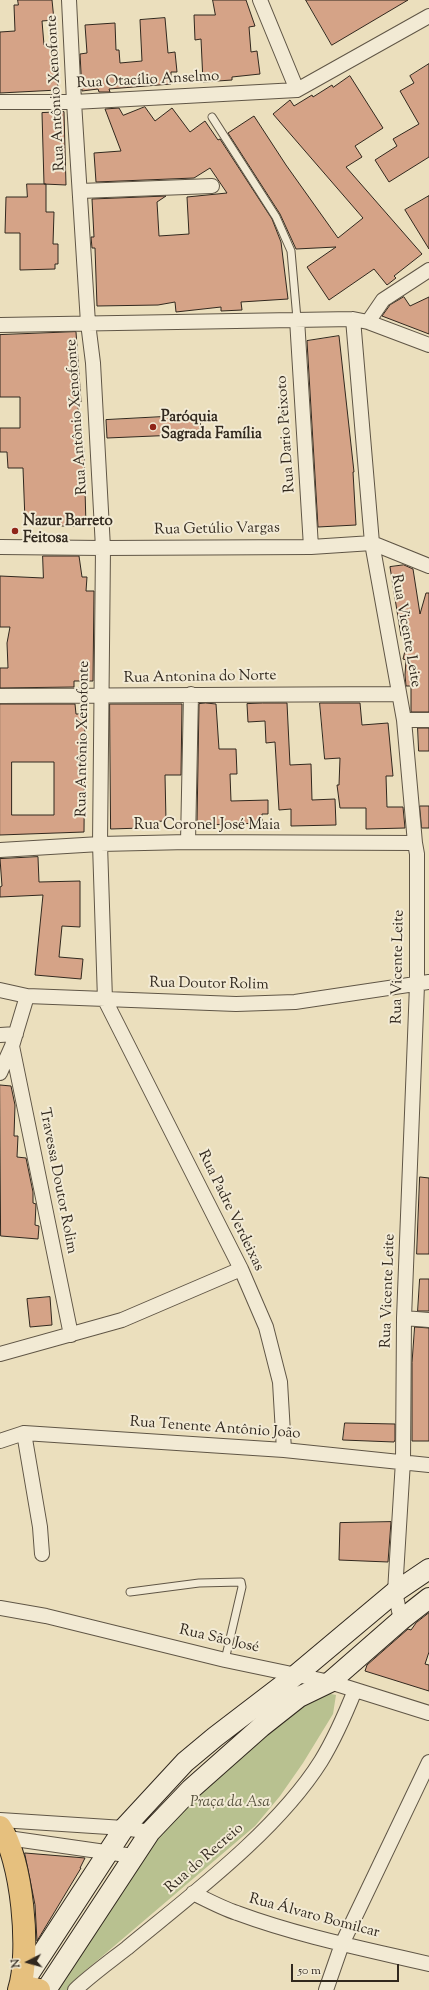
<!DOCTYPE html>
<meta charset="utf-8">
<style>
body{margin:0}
#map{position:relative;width:429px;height:1990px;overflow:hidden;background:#ebdfbd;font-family:"Sorts Mill Goudy",serif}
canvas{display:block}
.north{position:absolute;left:8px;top:1942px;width:40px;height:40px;-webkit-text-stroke:3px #f2ead4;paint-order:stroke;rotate:264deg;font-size:11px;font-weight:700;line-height:16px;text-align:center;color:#31281e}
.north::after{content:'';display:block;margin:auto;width:14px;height:18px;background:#31281e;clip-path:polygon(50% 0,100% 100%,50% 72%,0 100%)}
.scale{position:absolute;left:291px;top:1964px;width:108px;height:18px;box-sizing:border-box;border:2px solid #31281e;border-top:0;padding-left:5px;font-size:12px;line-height:14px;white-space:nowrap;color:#31281e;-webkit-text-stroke:3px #f2ead4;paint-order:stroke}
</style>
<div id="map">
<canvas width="429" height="1990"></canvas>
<div class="north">N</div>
<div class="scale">50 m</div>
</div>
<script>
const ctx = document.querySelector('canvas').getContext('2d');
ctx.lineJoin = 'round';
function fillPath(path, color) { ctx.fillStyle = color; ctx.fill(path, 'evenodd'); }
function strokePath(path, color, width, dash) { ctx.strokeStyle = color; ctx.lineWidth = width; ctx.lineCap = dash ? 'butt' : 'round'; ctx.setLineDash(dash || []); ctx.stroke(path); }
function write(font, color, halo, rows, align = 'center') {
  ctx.font = font + ' "Sorts Mill Goudy",serif'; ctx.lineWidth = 4; ctx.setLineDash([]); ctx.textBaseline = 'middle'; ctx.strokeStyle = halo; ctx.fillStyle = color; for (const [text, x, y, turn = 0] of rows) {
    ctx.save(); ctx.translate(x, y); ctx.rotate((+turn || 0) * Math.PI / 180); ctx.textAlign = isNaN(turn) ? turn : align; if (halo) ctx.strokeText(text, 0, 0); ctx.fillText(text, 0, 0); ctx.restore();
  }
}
fillPath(new Path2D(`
 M316,1691L336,1695L333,1714L303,1763L280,1796L255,1826L79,1976L68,1990H51L77,1943L192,1793Z`), '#b8c190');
const building = new Path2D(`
 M18,0H52L54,20L42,21L44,45L55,44L58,90L0,93V32L15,31L14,5H18Z
 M213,0H246L255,26L249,27L251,52L257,51L260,74L232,77V80L203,82L201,39L195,40L194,15H215Z
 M306,0H408L332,45Z
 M165,18L168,53L175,52L177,72H171V84L109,89L110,92H99L98,89L82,91L80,54L87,53L85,25L115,23L116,50H119L120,63L142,61L140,20Z
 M429,64V157L389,182L375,160L397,146L393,139L419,124L400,91L414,83L410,76Z
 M350,76L383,128L355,146L362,157L346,167L422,254L394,276L396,278L387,285L374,269L329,300L307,267L336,247L296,249L280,214L228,133L254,116L286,165L338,238L363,218L273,114L290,100L294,106L312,95L313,97L332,85L333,87Z
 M145,107L155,121L172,108L190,132L205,121L218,140L220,139L272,219L281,242L288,299L241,302L242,310L221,311V307L176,312L175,302L158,305L97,306L95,248H92L91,237H94L92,199L166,196L157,202L159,236L189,234L187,197L227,193L210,168L194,178L96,182L94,153L121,151L105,109L119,108L123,115Z
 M64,112L66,185L44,184L42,113Z
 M27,184H46V212H54L53,244H58V264H55V269L20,270V233H5L6,197H27Z
 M429,196V249L405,210Z
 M404,297L410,306L429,297V334L382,316L390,305Z
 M76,332L81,402H78L79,441H83L84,452L86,526H52V519L25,521L23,468H8L7,452H0V428H20V397H0V335Z
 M339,336L354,472H353L356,525L318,527L307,341Z
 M200,415L201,434L107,438L106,420Z
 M43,556H79L82,577H87L86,591H94L93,681H74V687L0,688V668H8L7,643L10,627H0V576L43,578Z
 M404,565L413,569L420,614L426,593H429V712H411V686H406L405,675L406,660L403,659L409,635L401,636L390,567Z
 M206,703L216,704L219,749H236L237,774H230L231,801L268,800V814H262V823L206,825V822H197L199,704Z
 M263,703H287L290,765L311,764L312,800L335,799L336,825L291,826V809L279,810L275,742L266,743L265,721L248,722L247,704Z
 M320,703H360L362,725L388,723L393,776H386L387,807H403L405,828L366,829V808H340L337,785H339L340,758L325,759Z
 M0,704H75L76,714H85L84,832L0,835ZM12,762H54V815H12Z
 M110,704H182L181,775H165L166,821L142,822V828L111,829Z
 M418,728H429V751H419Z
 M420,806H429V828H422Z
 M38,857L39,882L80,881V927L62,926L59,957L83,959L81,979L35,975L43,895L0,897V887L2,886L0,859Z
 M0,1085L11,1086L15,1105L14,1136H18L17,1157L26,1158L33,1192V1203L36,1204L35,1225L39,1226L38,1239L1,1236Z
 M420,1177L429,1178V1254H417Z
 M420,1279H429V1311H418Z
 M50,1297L52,1325L30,1327L27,1299Z
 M415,1327L429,1328V1441H412V1363Z
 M345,1423L395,1424V1440L394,1442L343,1440Z
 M391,1522L388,1562L339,1560L340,1523Z
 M429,1613V1652L425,1664L429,1665V1691L365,1671L367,1665L408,1629L411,1630L416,1623Z
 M25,1853L85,1858L80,1868H81L37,1941L35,1905Z`);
fillPath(building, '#d5a387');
strokePath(building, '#31281e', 1);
const lane = new Path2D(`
 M212,117L276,217L291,251L297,319
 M130,1592L199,1583L241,1582L242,1587L225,1660`);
const street = new Path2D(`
 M69,0L74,102L88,323L93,363L103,548L100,844L105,1000L241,1269L266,1327L280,1382L284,1450
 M260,0L297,90
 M0,102H74L297,90L429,16
 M80,191L212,186
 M297,319L311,547
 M353,319L372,543L404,720L415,843L417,854V985L404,1318L403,1461L395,1592L401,1620
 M368,322L383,300L429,270
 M0,325L353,319L368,322L429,345
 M0,547L103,548L311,547L372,543L429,566
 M0,696L399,694
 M404,720H429
 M188,842L191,694
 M0,850L100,844L188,842L415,843
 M0,990L27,996L236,1004L295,1002L429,982
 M27,996L12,1046L71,1335
 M0,1035L16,1034
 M0,1073L12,1046
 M404,1318L429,1320
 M0,1354L122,1320L241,1269
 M24,1433L40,1527L42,1554
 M0,1441L24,1433L284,1450L429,1465
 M0,1608L46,1616L225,1660L330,1682L429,1713
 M0,1820L124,1828L150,1832
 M1,1840L8,1838L133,1856
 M193,1893C207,1900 222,1908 237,1913C299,1936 365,1949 429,1964
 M75,1990C91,1975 109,1962 127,1948C191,1895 277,1831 321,1761C335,1738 345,1715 355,1690
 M326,1990L342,1944L429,1762`);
const secondary = new Path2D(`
 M21,1986L124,1828L185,1762L215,1737L296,1675L395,1592L429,1569
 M46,1990L150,1832L191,1789L261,1727L299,1697L330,1682L401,1620L429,1598`);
const highway = new Path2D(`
 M0,1827C22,1858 31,1953 19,1990
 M21,1986L39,1990`);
strokePath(lane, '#605646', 9);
strokePath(street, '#605646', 16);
strokePath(secondary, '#31281e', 22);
strokePath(highway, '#31281e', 24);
strokePath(lane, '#f2ead4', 7);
strokePath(street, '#f2ead4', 14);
strokePath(secondary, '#f2ead4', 20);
strokePath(highway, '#e6c07e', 22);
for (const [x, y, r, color] of [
 [153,427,4,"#8f2418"],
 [15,531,4,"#8f2418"]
]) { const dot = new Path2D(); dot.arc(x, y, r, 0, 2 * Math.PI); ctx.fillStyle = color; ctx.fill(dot); strokePath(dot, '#f2ead4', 1.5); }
write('15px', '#31281e', '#f2ead4', [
 ["Rua Otacílio Anselmo",148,81,-3],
 ["Rua Antônio Xenofonte",57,93,-93],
 ["Rua Antônio Xenofonte",78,417,-94],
 ["Rua Dario Peixoto",287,434,-94],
 ["Rua Getúlio Vargas",217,530,-1],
 ["Rua Vicente Leite",405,631,80],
 ["Rua Antonina do Norte",200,678,-1],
 ["Rua Antônio Xenofonte",84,739,-89],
 ["Rua Coronel José Maia",207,826],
 ["Rua Vicente Leite",399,967,-89],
 ["Rua Doutor Rolim",209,985,1],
 ["Travessa Doutor Rolim",57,1181,79],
 ["Rua Padre Verdeixas",230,1211,64],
 ["Rua Vicente Leite",389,1291,-88],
 ["Rua Tenente Antônio João",215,1429,4],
 ["Rua São José",219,1640,13],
 ["Rua do Recreio",205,1859,-41],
 ["Rua Álvaro Bomilcar",314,1917,15]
]);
write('bold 15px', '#31281e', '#f2ead4', [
 ["Paróquia",161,418],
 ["Sagrada Família",161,435],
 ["Nazur Barreto",23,522],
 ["Feitosa",23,539]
], 'left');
write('italic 15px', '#534e3a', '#f2ead4', [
 ["Praça da Asa",230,1803]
]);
</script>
